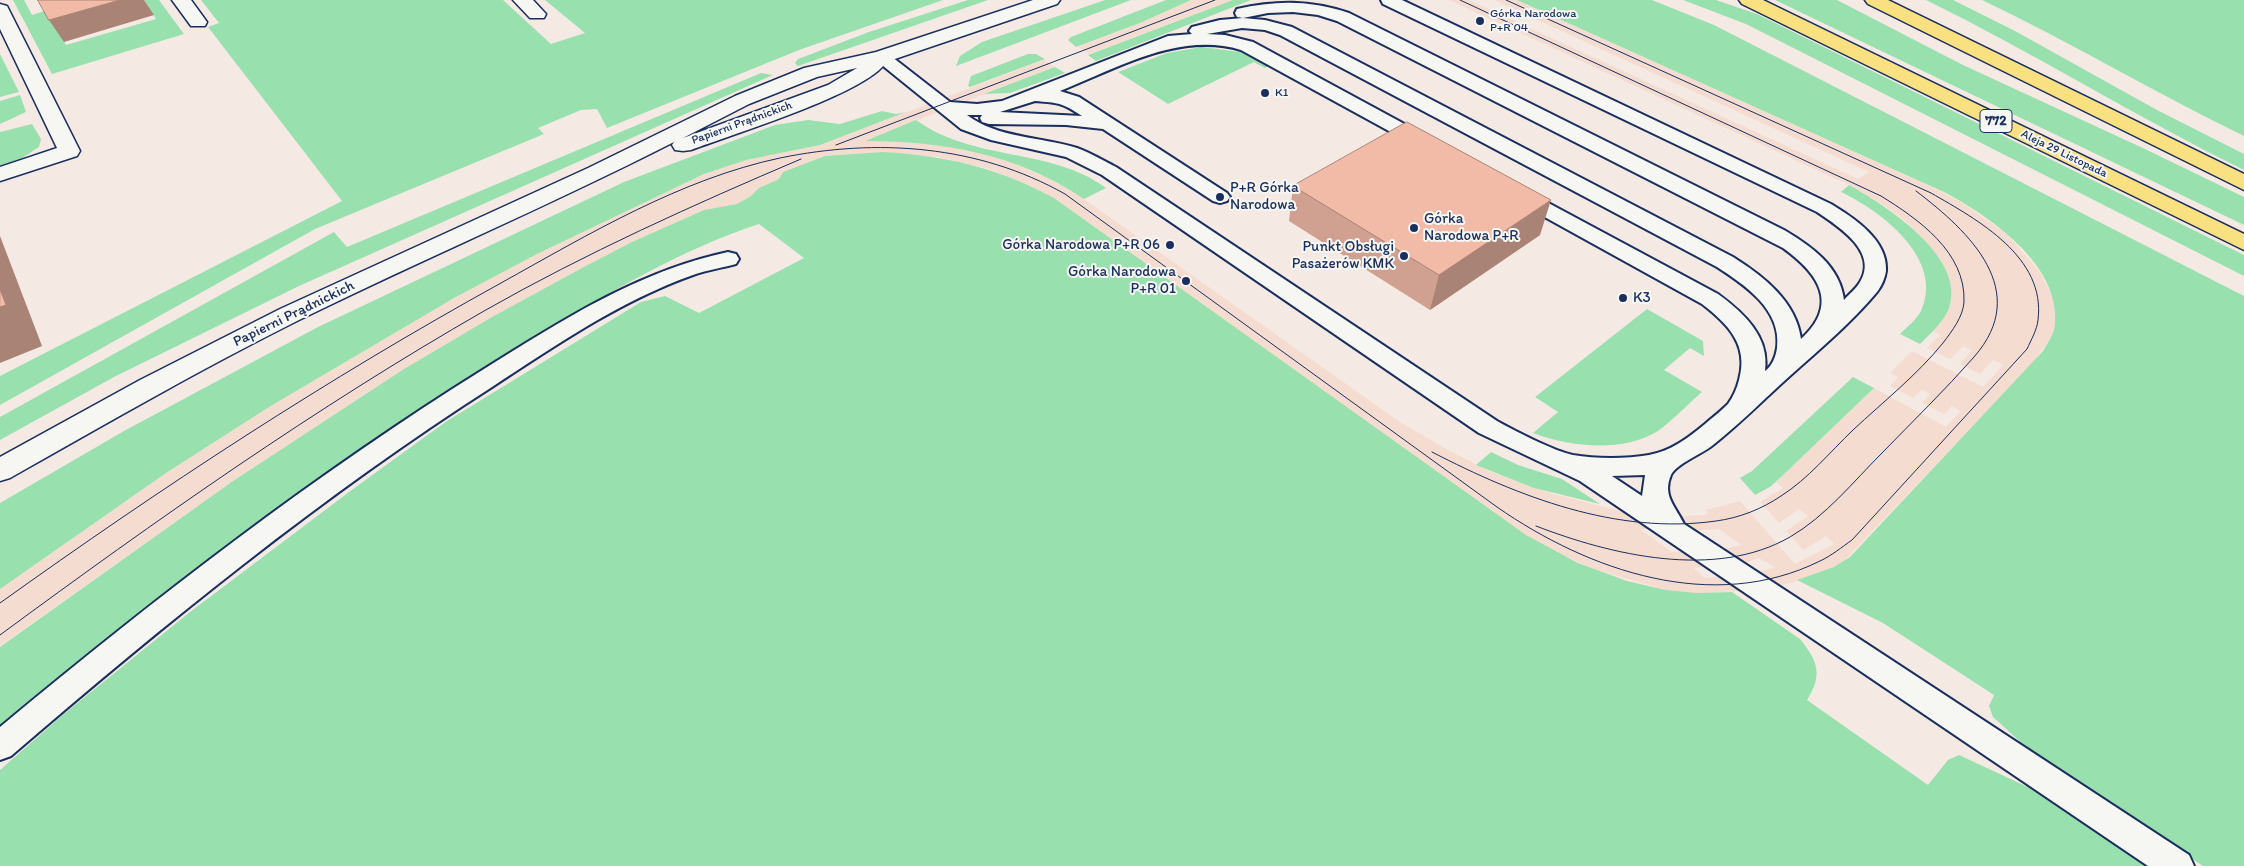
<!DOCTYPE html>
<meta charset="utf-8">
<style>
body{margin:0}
canvas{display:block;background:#f5eae3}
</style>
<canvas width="2244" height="866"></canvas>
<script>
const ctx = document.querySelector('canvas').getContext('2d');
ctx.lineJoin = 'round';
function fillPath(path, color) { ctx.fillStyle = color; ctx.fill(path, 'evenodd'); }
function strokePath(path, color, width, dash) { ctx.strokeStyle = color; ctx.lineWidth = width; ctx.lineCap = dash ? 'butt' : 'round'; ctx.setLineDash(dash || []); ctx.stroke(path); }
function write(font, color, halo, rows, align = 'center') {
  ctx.font = font + ' Itim,sans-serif'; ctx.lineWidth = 4; ctx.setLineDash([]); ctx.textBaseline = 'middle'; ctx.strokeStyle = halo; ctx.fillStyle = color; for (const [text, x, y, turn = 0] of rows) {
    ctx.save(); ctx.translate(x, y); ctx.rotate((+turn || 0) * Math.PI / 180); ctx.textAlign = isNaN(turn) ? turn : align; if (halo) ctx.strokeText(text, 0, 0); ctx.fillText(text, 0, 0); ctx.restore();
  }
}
fillPath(new Path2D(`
 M1191,0H1233L1089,54L1078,47L1140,23Z
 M1449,0H1469L1858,179L1869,172L1494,0H1517L1926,184L1961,202L2007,234L2039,271L2053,297L2056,324L2051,337L2033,363L1842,563L1819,574L1791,583L1747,591L1696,593L1666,590L1593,569L1544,546L1506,522L1061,203L1031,186L986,168L938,157L882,152L825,156L783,172L779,179L759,188L751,196L737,204L704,210L632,242L492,317L404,369L233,481L0,646V589L166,473L269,407L454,298L537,254L704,174L746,160L820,145L1044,60L1055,67L866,140L928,143L963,148L1006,160L1053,180L1084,199L1400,422L1448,450L1489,471L1550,493L1628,513L1680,516L1704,515L1708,514L1706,510L1740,501L1795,564L1834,544L1826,536L1803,550L1786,531L1808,516L1799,509L1779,523L1760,502L1783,488L1776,482L1874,388L1946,427L1961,411L1952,406L1944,414L1922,403L1930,394L1922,390L1913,398L1890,386L1898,377L1890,373L1912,351L1983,387L2003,365L1993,360L1980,374L1960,364L1972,350L1963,346L1950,359L1927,348L1940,335L1933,331L1943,320L1950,301L1946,272L1933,250L1909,224L1885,206L1849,185ZM1640,529L1691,531L1719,529L1741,545L1720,550L1672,552ZM1759,558L1775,568L1742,575L1704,578L1694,568L1748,562Z`), '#f4dcd1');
fillPath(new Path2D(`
 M13,0H24L32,15L47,10L66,45L156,19L144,0H159L184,34L52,74Z
 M201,0H503L551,44L585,33L545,0H943L799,50L607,128L597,109L581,110L538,128L544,134L315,229L0,405V376L342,201L208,27L219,23Z
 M968,0H988L798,66L795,63L798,59L869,32Z
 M1105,0H1131L956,66L960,56L982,42Z
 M1166,0H1191L1140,23L1076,47L1068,40L1071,37Z
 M1233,0H1251L1096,61L1088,55Z
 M1517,0H1652L1714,25L2244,296V866H2203L2038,758L1993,717L1989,706L1994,695L1883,623L1797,580L1834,567L1850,557L2043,351C2048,342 2055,333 2055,323C2060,264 1989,216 1944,192Z
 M1683,0H1716L1757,14L2244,255V276L1746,24Z
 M1775,0H1837L1963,65L2145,149L2244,197V225Z
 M1926,0H1953L2015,31L2157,110L2244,154V170C2136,117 2034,53 1926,0Z
 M1982,0H2244V136C2155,93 2071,42 1982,0Z
 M1202,47L1240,52L1269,66L1265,68L1254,62L1168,104L1118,72L1167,53Z
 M0,54L19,92L0,97Z
 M1028,54H1036L1045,59L970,87L968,86L971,76Z
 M1055,67L1065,73L1010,93L984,94Z
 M761,73L773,75L299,286L114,377L0,440V417L334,232L347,247Z
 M20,95L26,112L0,124V101Z
 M882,111L896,114L906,112L820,145L746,160L704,174L537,254L454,298L269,407L166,473L0,589V503L124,431L318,327L624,182L775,125L808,120L840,124Z
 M916,120C974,162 1051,147 1106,188L1084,199C1018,154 943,141 865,141Z
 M32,124L41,139L39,147L22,158L0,166V132Z
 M882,152C948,156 996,167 1054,198L1526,535L1578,563L1627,581L1666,590L1696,593L1732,592L1800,639C1818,661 1823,675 1807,700L1928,785L1948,760L1959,755L2032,789L2145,866H0V770L65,713L190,612L353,489L447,421L641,302L665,296L699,313L804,258L759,224C680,250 608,293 538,336C347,451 175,592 0,728V647L233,481L404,369L492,317L584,267L632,242L704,210L737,204L751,196L759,188L779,179L783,172L825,156Z
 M1849,185C1885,205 1967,257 1949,308C1943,323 1931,333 1920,344L1900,334C1907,327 1917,319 1921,311C1945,259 1881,211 1841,192Z
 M1647,309L1703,341L1704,356L1690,348L1664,370L1702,392C1687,405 1673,420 1658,431C1622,453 1570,447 1533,433L1558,412L1535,397Z
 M1853,377L1874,388L1781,477L1770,487L1755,495L1740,478L1752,471Z
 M1491,452L1518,465L1562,479L1600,504L1534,488L1476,465Z`), '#98e1af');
const service = new Path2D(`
 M1381,0H1402L1831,204C1854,218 1888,240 1886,271C1885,278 1881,287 1877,292C1852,322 1821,348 1792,374C1766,397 1741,423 1713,445C1702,454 1676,464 1671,475C1662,496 1676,507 1684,524L2189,855L2194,866H2148L1580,481L1479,433L1102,175L1066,157L991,140L961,129L872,57L875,53H887L950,102L977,104L1002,101L1168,36L1192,34L1189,31L1192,27L1220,20L1243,18L1237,17L1235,13L1237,9C1276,0 1311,0 1349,13L1784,230C1811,246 1840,266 1844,300C1849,294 1856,289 1860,282C1879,252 1838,226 1817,212L1383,4ZM1293,12L1318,15L1337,21L1783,248C1818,273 1840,304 1801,339C1796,301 1763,276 1733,257L1292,27L1265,20L1243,18L1268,13ZM1242,28L1265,30L1280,35L1717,267C1745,285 1782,310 1777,348C1776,356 1772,366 1765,371C1770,337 1744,313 1718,294L1526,191L1519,189L1512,191L1509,195L1512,199L1702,304C1728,324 1749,345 1739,380C1737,388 1733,397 1728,404C1721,411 1712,418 1705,424C1688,438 1671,451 1649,455C1626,459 1596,459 1573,455C1554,451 1515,431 1497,421L1116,167C1104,161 1091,153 1077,148C1042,137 997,138 967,115H982L980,118L982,122L989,124L1066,125L1103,129L1213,201L1220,203L1227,201L1230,197L1227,193L1079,97L1060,91C1116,69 1179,31 1241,50L1420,148H1434L1437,144L1434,140L1253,42L1225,35L1207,34ZM1035,101C1058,103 1061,102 1082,116L1000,112ZM1645,475L1642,496L1612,476Z
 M728,252L736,254L739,259L736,264C721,268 707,270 693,275C620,301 556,345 492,387C323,495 163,625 11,756L0,760V727C154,599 314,475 484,369C561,321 638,271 728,252Z`);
const minor = new Path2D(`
 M172,0H191L207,22L205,26H191Z
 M513,0H533L546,14L544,18H530Z
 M1033,0H1060L1057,4L886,62C868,93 730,135 691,150L683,151L675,150L672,145L674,142C551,205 423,259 299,320C201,369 105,424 10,478L0,481V457L140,380L280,309L588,168L735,96L804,68L876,52ZM857,68L828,85L683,138L749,104L817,77Z
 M0,4L7,6L9,10L80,151L77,156L0,181V167L57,148L0,29Z`);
const primary = new Path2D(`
 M1739,0H1763L2244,234V250L1742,4Z
 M1865,0H1888L2244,174V190L1868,4Z`);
strokePath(service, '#1b2f5e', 4);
strokePath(minor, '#1b2f5e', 3);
strokePath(primary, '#1b2f5e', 3);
fillPath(service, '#f6f6f2');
fillPath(minor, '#f6f6f2');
fillPath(primary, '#f9e181');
strokePath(new Path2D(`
 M836,145L1215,0
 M1432,452C1519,497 1617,535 1716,521C1739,518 1762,509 1781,496C1808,479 1830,452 1853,430C1883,402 1917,375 1943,343C1952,331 1963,317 1964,302C1966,252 1918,219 1881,196L1460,0
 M1536,526C1611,555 1715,580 1790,537C1826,516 1853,482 1882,453C1913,421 1945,390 1974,357C2032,291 1970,232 1916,191
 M0,603C162,487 327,379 501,283C589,234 681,179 780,158C877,138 978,145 1065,194L1497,507C1589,571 1713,614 1820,561C1831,556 1842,547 1852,540L2027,349C2031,340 2037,330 2038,320C2046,257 1978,220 1931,193L1506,0
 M0,635C156,520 315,408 484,311C586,253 693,205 801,159`), '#1b2f5e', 1);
fillPath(new Path2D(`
 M1293,186L1540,235L1430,310L1289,221Z`), '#d0a190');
fillPath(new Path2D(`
 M120,0H144L154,15L64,42L49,20Z
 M1551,200L1540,235L1430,310L1439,275Z
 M0,236L42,346L0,363Z`), '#a98376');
const building = new Path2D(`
 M38,0H120L49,20Z
 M1407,122L1551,200L1439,275L1293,186Z
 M0,289L6,305L0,307Z`);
fillPath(building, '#f2bba8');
strokePath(building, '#a98376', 1);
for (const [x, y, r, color] of [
 [1480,21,5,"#1b2f5e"],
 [1265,93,5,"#1b2f5e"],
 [1220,197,5,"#1b2f5e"],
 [1414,228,5,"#1b2f5e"],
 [1170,245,5,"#1b2f5e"],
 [1404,256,5,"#1b2f5e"],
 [1186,281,5,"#1b2f5e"],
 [1623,298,5,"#1b2f5e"]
]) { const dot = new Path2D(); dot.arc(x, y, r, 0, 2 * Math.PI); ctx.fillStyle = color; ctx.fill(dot); strokePath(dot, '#f6f6f2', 2); }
write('12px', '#1b2f5e', '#f6f6f2', [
 ["Górka Narodowa",1490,14],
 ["P+R 04",1490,28],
 ["K1",1275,93]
], 'left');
write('12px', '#1b2f5e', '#f6f6f2', [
 ["Papierni Prądnickich",742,123,-20],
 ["Aleja 29 Listopada",2064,154,26]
]);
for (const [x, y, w] of [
 [1996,121,32]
]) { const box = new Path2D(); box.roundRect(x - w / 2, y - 11.5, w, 23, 4); ctx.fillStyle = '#f6f6f2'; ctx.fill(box); strokePath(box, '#1b2f5e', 1); }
write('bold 14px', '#1b2f5e', null, [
 ["772",1996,121]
]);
write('15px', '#1b2f5e', '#f6f6f2', [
 ["P+R Górka",1230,188],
 ["Narodowa",1230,205],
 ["Górka",1424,219],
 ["Narodowa P+R",1424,236],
 ["Górka Narodowa P+R 06",1160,245,"right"],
 ["Punkt Obsługi",1394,247,"right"],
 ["Pasażerów KMK",1394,264,"right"],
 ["Górka Narodowa",1176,272,"right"],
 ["P+R 01",1176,289,"right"],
 ["K3",1633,298]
], 'left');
write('15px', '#1b2f5e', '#f6f6f2', [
 ["Papierni Prądnickich",294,314,-26]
]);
</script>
